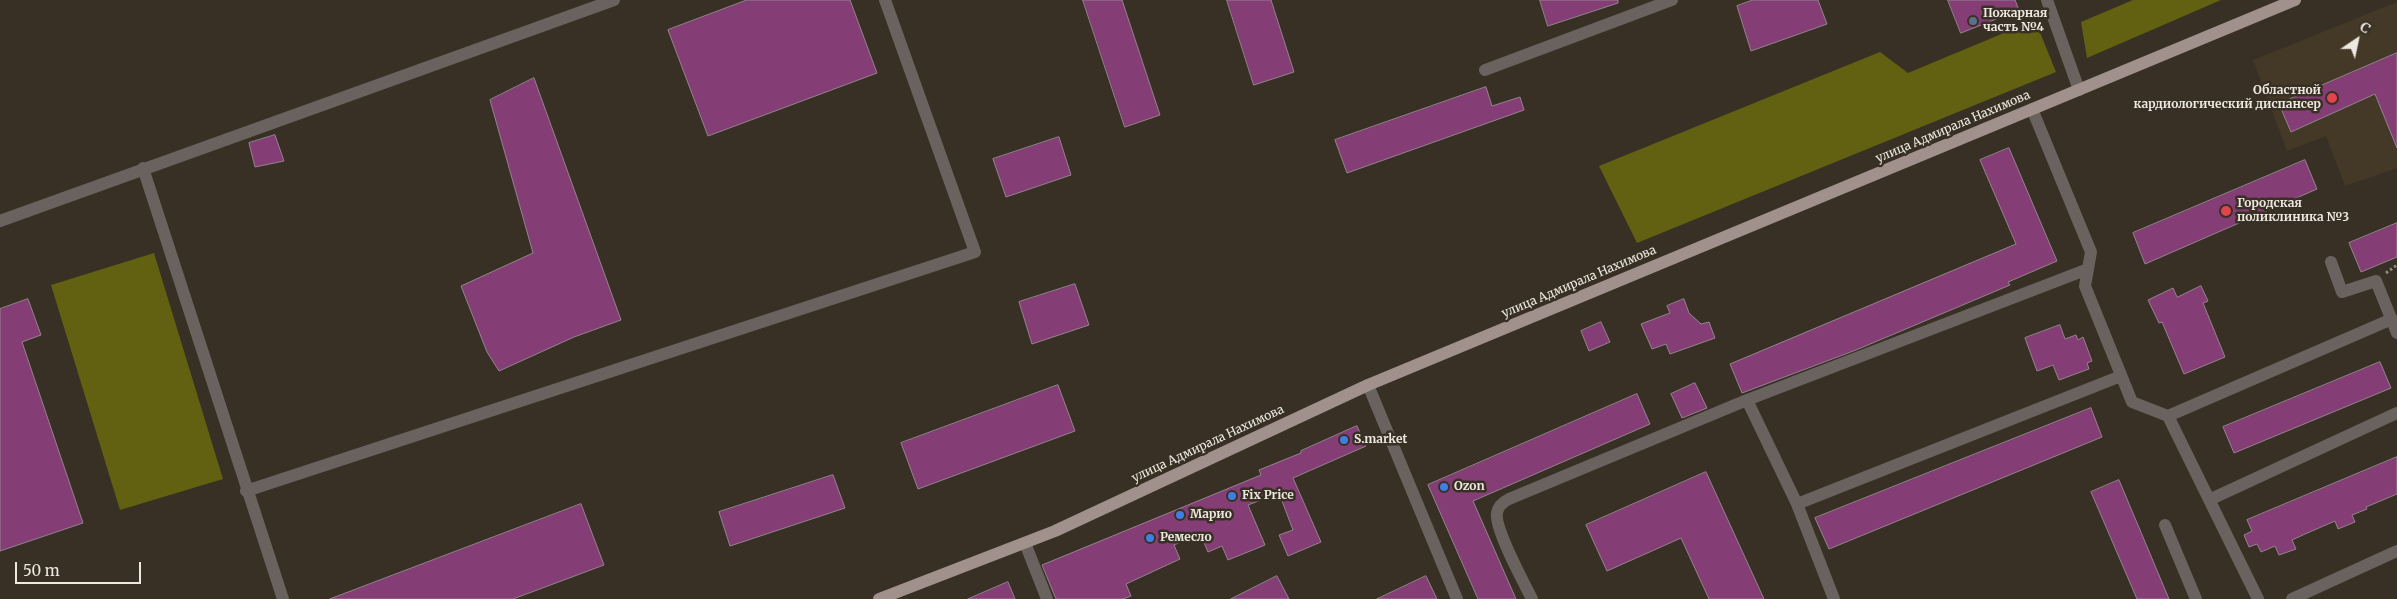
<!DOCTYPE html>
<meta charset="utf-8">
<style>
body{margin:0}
#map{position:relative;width:2397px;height:599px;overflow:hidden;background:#383024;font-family:Merriweather,serif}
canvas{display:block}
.north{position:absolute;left:2332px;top:15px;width:50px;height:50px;-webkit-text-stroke:4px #383024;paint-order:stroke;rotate:34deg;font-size:14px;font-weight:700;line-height:20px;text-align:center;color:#ede8e0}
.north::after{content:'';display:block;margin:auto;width:18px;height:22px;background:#ede8e0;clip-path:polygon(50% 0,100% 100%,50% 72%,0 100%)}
.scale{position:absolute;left:15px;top:562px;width:126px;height:22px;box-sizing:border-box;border:2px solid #ede8e0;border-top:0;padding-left:6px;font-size:15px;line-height:18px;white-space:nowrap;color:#ede8e0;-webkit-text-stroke:4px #383024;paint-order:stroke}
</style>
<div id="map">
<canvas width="2397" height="599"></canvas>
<div class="north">С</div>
<div class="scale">50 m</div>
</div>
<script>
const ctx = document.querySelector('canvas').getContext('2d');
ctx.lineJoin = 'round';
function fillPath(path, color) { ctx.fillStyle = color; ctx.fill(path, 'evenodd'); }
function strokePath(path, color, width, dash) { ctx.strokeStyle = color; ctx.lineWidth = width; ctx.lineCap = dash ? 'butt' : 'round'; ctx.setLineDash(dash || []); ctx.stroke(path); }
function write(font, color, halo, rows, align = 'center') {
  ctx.font = font + ' Merriweather,serif'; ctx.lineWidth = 5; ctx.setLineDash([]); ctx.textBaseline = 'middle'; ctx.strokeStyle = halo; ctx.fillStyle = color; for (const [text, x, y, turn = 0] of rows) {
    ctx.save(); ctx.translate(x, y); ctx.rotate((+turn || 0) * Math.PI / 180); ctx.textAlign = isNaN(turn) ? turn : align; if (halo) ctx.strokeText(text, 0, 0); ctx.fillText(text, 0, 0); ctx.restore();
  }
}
fillPath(new Path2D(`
 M2397,2V168L2345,186L2326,136L2287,151L2253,60Z`), '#443826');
fillPath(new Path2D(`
 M2133,0H2221L2087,58L2081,22Z
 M2035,20L2056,72L1637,243L1599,166L1880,52L1908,73Z
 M154,253L223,479L120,510L51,285Z`), '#616111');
const building = new Path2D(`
 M747,0H850L877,73L708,136L668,30Z
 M1083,0H1122L1160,115L1125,127Z
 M1227,0H1271L1294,72L1254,85Z
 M1540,0H1618V3L1548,26Z
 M1753,0H1818L1827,24L1751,51L1737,6Z
 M1948,0H2015L2019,10L1961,33Z
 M2397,53V148L2375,94L2291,132L2279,104Z
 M534,78L621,320L574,337L499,371L487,352L461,286L533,253L490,100Z
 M1486,87L1492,106L1520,97L1524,110L1347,173L1335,140Z
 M275,135L284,161L255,167L249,143Z
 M1059,137L1071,175L1006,197L993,159Z
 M2009,148L2057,261L2008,282L2010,285L1856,350L1742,393L1730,364L2016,244L1980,160Z
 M2305,160L2317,189L2145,264L2133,233Z
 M2397,223V257L2361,272L2349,243Z
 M1075,284L1089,325L1032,344L1019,302Z
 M2201,286L2208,301L2203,303L2225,357L2184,374L2162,322L2159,323L2148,300L2173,288L2177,297Z
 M28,299L41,335L22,342L83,523L0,551V309Z
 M1684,299L1689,313L1701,324L1709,322L1715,338L1670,354L1666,344L1652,349L1641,324L1670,313L1667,306Z
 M1601,322L1610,342L1589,351L1581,331Z
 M2060,325L2065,339L2076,335L2078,340L2083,337L2092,361L2087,363L2089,369L2059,380L2053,365L2037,371L2025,338Z
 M2380,362L2391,388L2234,453L2223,427Z
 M1695,383L1707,408L1682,418L1671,394Z
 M1058,385L1075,431L918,489L901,443Z
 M1637,394L1650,424L1473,501L1516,599H1478L1428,485Z
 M2091,408L2102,437L1829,549L1815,518Z
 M1357,426L1366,446L1293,478L1321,542L1288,556L1279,535L1293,530L1279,493L1248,505L1265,545L1228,560L1222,546L1208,552L1200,533L1174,545L1180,559L1126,584L1131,596L1123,599H1056L1042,565L1261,475L1259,470L1301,453V451Z
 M2397,457V494L2366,507L2367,509L2352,515L2355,522L2338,529L2335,521L2305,534L2292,540L2296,549L2279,555L2275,546L2261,552L2257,544L2249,547L2244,535L2252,531L2247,520Z
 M1706,472L1764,599H1709L1681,538L1607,571L1586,525Z
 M833,475L845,508L730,546L719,512Z
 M2119,480L2169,599H2137L2091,492Z
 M581,504L604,565L513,599H330Z
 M1277,576L1289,599H1231Z
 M1426,576L1437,599H1377Z
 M1008,582L1015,599H968Z`);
fillPath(building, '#853d75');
strokePath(building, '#93848e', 1);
strokePath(new Path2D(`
 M2386,273L2397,265`), '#8e887e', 3, [2.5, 2.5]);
strokePath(new Path2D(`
 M2047,0L2079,90
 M1485,70L1672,0
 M2032,109L2091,252L2085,286L2132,402L2168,416L2258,599
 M143,168L283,599
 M0,221L614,0
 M2331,262L2342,292L2376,281L2397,333
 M1368,385L1457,599
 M1747,400L1797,504L1834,599
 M2168,416L2392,319
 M246,491L975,252L885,0
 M2211,499L2397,413
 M1797,504L2121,376
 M2165,525L2196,599
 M1025,543L1047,599
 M1532,599C1524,583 1494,528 1497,513C1498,506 1503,502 1509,499L1747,400L2088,269
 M2292,599L2397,551`), '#69625f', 12);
strokePath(new Path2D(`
 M879,599L1055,531L1368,385L2295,0`), '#a0918d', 12);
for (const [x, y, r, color] of [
 [1973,21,5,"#5c6f8a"],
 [2332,98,6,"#e0444e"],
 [2226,211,6,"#e0444e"],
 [1344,440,5,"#3f7fe0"],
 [1444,487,5,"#3f7fe0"],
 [1232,496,5,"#3f7fe0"],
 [1180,515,5,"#3f7fe0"],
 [1150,538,5,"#3f7fe0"]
]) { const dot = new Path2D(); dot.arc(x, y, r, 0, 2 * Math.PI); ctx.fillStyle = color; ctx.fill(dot); strokePath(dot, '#383024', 2); }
write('bold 12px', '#ede8e0', '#383024', [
 ["Пожарная",1983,14],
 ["часть №4",1983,28],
 ["Областной",2321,91,"right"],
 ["кардиологический диспансер",2321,105,"right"],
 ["Городская",2237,204],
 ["поликлиника №3",2237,218],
 ["S.market",1354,440],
 ["Ozon",1454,487],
 ["Fix Price",1242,496],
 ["Марио",1190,515],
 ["Ремесло",1160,538]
], 'left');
write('12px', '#ede8e0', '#383024', [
 ["улица Адмирала Нахимова",1953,127,-23],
 ["улица Адмирала Нахимова",1579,282,-23],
 ["улица Адмирала Нахимова",1208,444,-25]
]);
</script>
